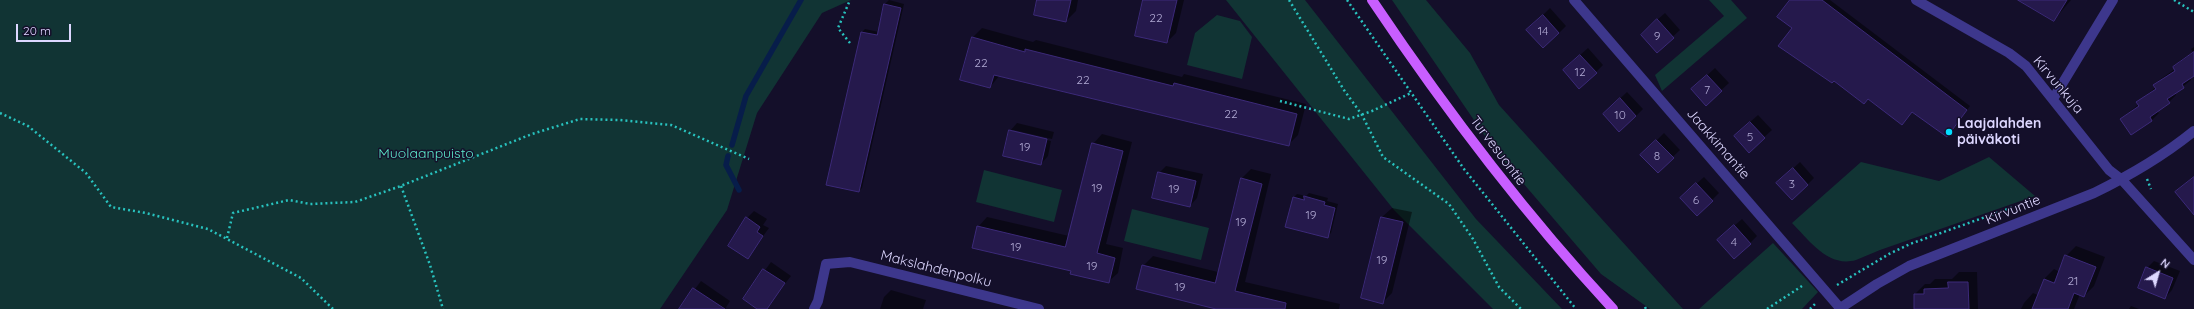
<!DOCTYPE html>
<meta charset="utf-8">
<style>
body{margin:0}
#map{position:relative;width:2194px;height:309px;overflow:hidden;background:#140f2a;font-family:Quicksand,sans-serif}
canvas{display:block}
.north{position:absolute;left:2138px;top:253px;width:40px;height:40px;-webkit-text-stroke:3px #140f2a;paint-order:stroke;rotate:37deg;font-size:11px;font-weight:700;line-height:16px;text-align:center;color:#ddd7ff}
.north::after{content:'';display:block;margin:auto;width:14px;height:18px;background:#ddd7ff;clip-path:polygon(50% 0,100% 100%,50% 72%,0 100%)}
.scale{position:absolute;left:16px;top:24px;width:55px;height:18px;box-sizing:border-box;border:2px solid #ddd7ff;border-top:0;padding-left:5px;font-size:12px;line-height:14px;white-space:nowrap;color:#ddd7ff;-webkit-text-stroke:3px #140f2a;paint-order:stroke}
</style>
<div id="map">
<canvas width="2194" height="309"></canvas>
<div class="north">N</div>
<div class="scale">20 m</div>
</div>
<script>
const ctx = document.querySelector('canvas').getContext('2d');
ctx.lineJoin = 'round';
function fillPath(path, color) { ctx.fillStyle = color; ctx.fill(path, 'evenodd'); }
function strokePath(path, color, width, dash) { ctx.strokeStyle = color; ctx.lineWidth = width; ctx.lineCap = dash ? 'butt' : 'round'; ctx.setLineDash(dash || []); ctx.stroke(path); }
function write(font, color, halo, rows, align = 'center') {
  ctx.font = font + ' Quicksand,sans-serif'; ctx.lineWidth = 3; ctx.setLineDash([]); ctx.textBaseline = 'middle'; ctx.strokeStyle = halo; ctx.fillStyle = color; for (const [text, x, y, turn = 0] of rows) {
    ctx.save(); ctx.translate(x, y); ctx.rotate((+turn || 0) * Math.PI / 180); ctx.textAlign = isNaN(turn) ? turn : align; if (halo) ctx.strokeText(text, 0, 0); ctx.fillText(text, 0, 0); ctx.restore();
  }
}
fillPath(new Path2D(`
 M0,0H851L822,13L757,113L727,210L660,309H0Z
 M1226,0H1305L1476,219L1562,309H1493L1394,210Z
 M1392,0H1426L1470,53L1499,105L1683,309H1650L1601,274L1493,148Z
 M1709,0H1731L1747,18L1662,91L1655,75L1724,16Z
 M1217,15L1240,21L1252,37L1242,79L1187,65L1195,33Z
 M1989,157L2035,196L1880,250C1872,253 1864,257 1856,260C1828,268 1809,240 1792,223L1861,162L1939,181Z
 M984,170L1062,190L1054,222L976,202Z
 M1132,209L1209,228L1201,260L1124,241Z
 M1773,243L1818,292L1802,309H1699Z`), '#113434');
fillPath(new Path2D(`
 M889,0L904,4L862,188L859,191L862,32L865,29L879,32L885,4Z
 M1038,0H1078L1076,11L1066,21Z
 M1144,0H1184L1176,33L1167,42Z
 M1792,0H1830L1970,106L1950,133L1913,111L1869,99L1864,103L1793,27Z
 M2020,0H2071L2054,20Z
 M1550,8L1566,26L1559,33L1535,23Z
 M1665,13L1680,30L1657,51L1649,27Z
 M982,28L1033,42L1036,40L1182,77L1184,74L1306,104L1298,135L1288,145L1000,75L990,87L972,38Z
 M2194,47V75L2190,78L2191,80L2175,93L2176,95L2169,102L2157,111L2159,113L2152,120L2131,134L2121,119L2139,104L2138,102L2156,87L2154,85L2162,78L2175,69L2174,67L2181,60L2193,52L2191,49Z
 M1588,48L1603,65L1596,72L1571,63Z
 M1715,68L1729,83L1706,104L1700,82Z
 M1627,92L1643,109L1636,116L1611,107Z
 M1758,115L1772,130L1749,151L1742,129Z
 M1017,123L1054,132L1052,139L1013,130V132L1051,141L1048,156L1041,164L1010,131Z
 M1664,133L1680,150L1658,171L1642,155Z
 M1102,134L1132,142L1106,244L1123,248L1118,273L1108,282L1072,270L978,227L987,217L1069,236L1093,144Z
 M1800,162L1814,178L1807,185L1785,176Z
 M1166,166L1203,174L1197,198L1190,206L1159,173Z
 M1251,169L1271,174L1245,282L1340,304L1339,309H1223L1143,266L1153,256L1218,272L1241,179Z
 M1704,177L1719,193L1697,215L1681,198Z
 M1309,193L1328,198L1327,201L1338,204L1331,233L1327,237L1294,197L1297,194L1306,196Z
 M1392,208L1412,212L1392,293L1383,302L1382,217Z
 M754,211L767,219L763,225L769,228L747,258V218Z
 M1742,219L1757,236L1750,243L1726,233Z
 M2076,246L2105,257L2094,286L2084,296L2080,294L2074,309H2021L2024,303L2033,293L2038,295L2044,279L2054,269L2060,272L2066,256Z
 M2154,261L2180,271L2172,290L2165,298L2147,268Z
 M771,262L791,276L765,309H759L744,299Z
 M1959,272H1977L1978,309H1915V294L1925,284H1930L1935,279H1952Z
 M701,281L730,301L725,309H680Z
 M891,290L926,300L923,309H880L884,297Z
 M2131,306L2139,309H2129Z`), '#0007');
strokePath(new Path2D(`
 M732,145L746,96L801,0
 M728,156L726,165L739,190`), '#071d4a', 5.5);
const building = new Path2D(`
 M1037,0H1071L1066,22L1034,15Z
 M1143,0H1177L1167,43L1135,36Z
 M1790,0H1822L1967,110L1947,137L1912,112L1902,125L1868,99L1864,104L1834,81L1832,83L1778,46L1792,28L1777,17Z
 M2018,0H2067L2054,21Z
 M884,4L901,8L859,192L826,185L861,32L877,35Z
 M1543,15L1559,33L1543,48L1526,30Z
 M1657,19L1674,38L1657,53L1641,35Z
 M972,37L1025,52V49L1173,86L1174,83L1297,114L1289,146L994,75L990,88L960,80Z
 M2194,52V76L2182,84L2184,88L2167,99L2170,103L2150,117L2152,121L2131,135L2120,119L2139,106L2136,102L2156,89L2153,85L2175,71L2173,67Z
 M1580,55L1597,73L1579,89L1563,70Z
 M1707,75L1722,91L1706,106L1691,89Z
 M1620,98L1636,116L1619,132L1603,114Z
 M1750,122L1765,138L1749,153L1734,136Z
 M1009,130L1047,139L1041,165L1003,156Z
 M1656,140L1674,158L1658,173L1640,155Z
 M1092,143L1123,151L1097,253L1115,258L1109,283L1070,274L1071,271L972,248L977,226L1065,247Z
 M1793,168L1808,185L1792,200L1776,183Z
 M1158,172L1196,181L1190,207L1152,198Z
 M2194,177V215L2175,192Z
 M1241,178L1262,184L1235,291L1286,303L1285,309H1216L1136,289L1142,265L1215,283Z
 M1696,183L1713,201L1697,216L1680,198Z
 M1304,196L1325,202L1324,205L1335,208L1328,238L1285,227L1293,197L1304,200Z
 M746,217L760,227L757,232L763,236L748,259L728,246Z
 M1381,217L1403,222L1383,304L1361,298Z
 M1734,225L1751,244L1734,259L1717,240Z
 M2065,255L2096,267L2084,297L2074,293L2068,309H2032L2044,279L2054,283Z
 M2146,267L2173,278L2165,299L2138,288Z
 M763,269L785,283L767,309H757L743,299Z
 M1948,282H1968L1969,309H1914V294H1924V289L1948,288Z
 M693,288L725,309H679Z`);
fillPath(building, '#25194c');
strokePath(building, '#3c2a79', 1);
strokePath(new Path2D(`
 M1289,0L1344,90L1362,115L1383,157L1449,204L1473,239L1499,287L1521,309
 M1347,0L1464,169L1576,309
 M2174,0L2194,12
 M850,43L838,28L850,0
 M1280,101L1349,119L1372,111L1411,93
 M0,113L28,126L86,173L111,207L146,213L208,229L301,278L333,309
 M2147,179L2151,189
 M401,186L430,265L443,309
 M227,238L233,213L289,200L310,204L355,202L398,187L532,134L580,119L620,120L671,125L749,159
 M1837,285L1889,254L1910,244L2019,205
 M1645,307L1646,309
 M1767,309L1802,286
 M1810,309L1817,302`), '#28c2be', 2.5, [2, 3]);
strokePath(new Path2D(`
 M1574,0L1840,308
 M1916,0L2009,53L2026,66L2109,170L2122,180L2194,260
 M2053,99L2113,0
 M814,309L818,301L826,264L850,262L1039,309
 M1839,309L1877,284L1909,266L2094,193C2131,175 2162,157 2194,131`), '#3d378c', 10);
strokePath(new Path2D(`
 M1372,0C1445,109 1524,213 1613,309`), '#c85eff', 10);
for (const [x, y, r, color] of [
 [1949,132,4,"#03ddff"]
]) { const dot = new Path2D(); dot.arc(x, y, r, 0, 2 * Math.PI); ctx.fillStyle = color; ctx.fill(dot); strokePath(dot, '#140f2a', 1.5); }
write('12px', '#afa8d2', null, [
 ["22",1156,18],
 ["14",1543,31],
 ["9",1657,36],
 ["22",981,63],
 ["12",1580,72],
 ["22",1083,80],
 ["7",1707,90],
 ["22",1231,114],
 ["10",1620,115],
 ["5",1750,137],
 ["19",1025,147],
 ["8",1657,156],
 ["3",1792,184],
 ["19",1097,188],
 ["19",1174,189],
 ["6",1696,200],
 ["19",1311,215],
 ["19",1241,222],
 ["4",1734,242],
 ["19",1016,247],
 ["19",1382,260],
 ["19",1092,266],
 ["21",2073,281],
 ["19",1180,287]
]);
write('14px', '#ddd7ff', '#140f2a', [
 ["Kirvunkuja",2058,85,50],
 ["Jaakkimantie",1718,144,49],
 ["Turvesuontie",1498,151,53],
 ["Kirvuntie",2013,210,-22],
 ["Makslahdenpolku",936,269,14]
]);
write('bold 14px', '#ddd7ff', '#140f2a', [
 ["Laajalahden",1957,124],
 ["päiväkoti",1957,140]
], 'left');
write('14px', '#5be7c9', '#140f2a', [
 ["Muolaanpuisto",426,154]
]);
</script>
